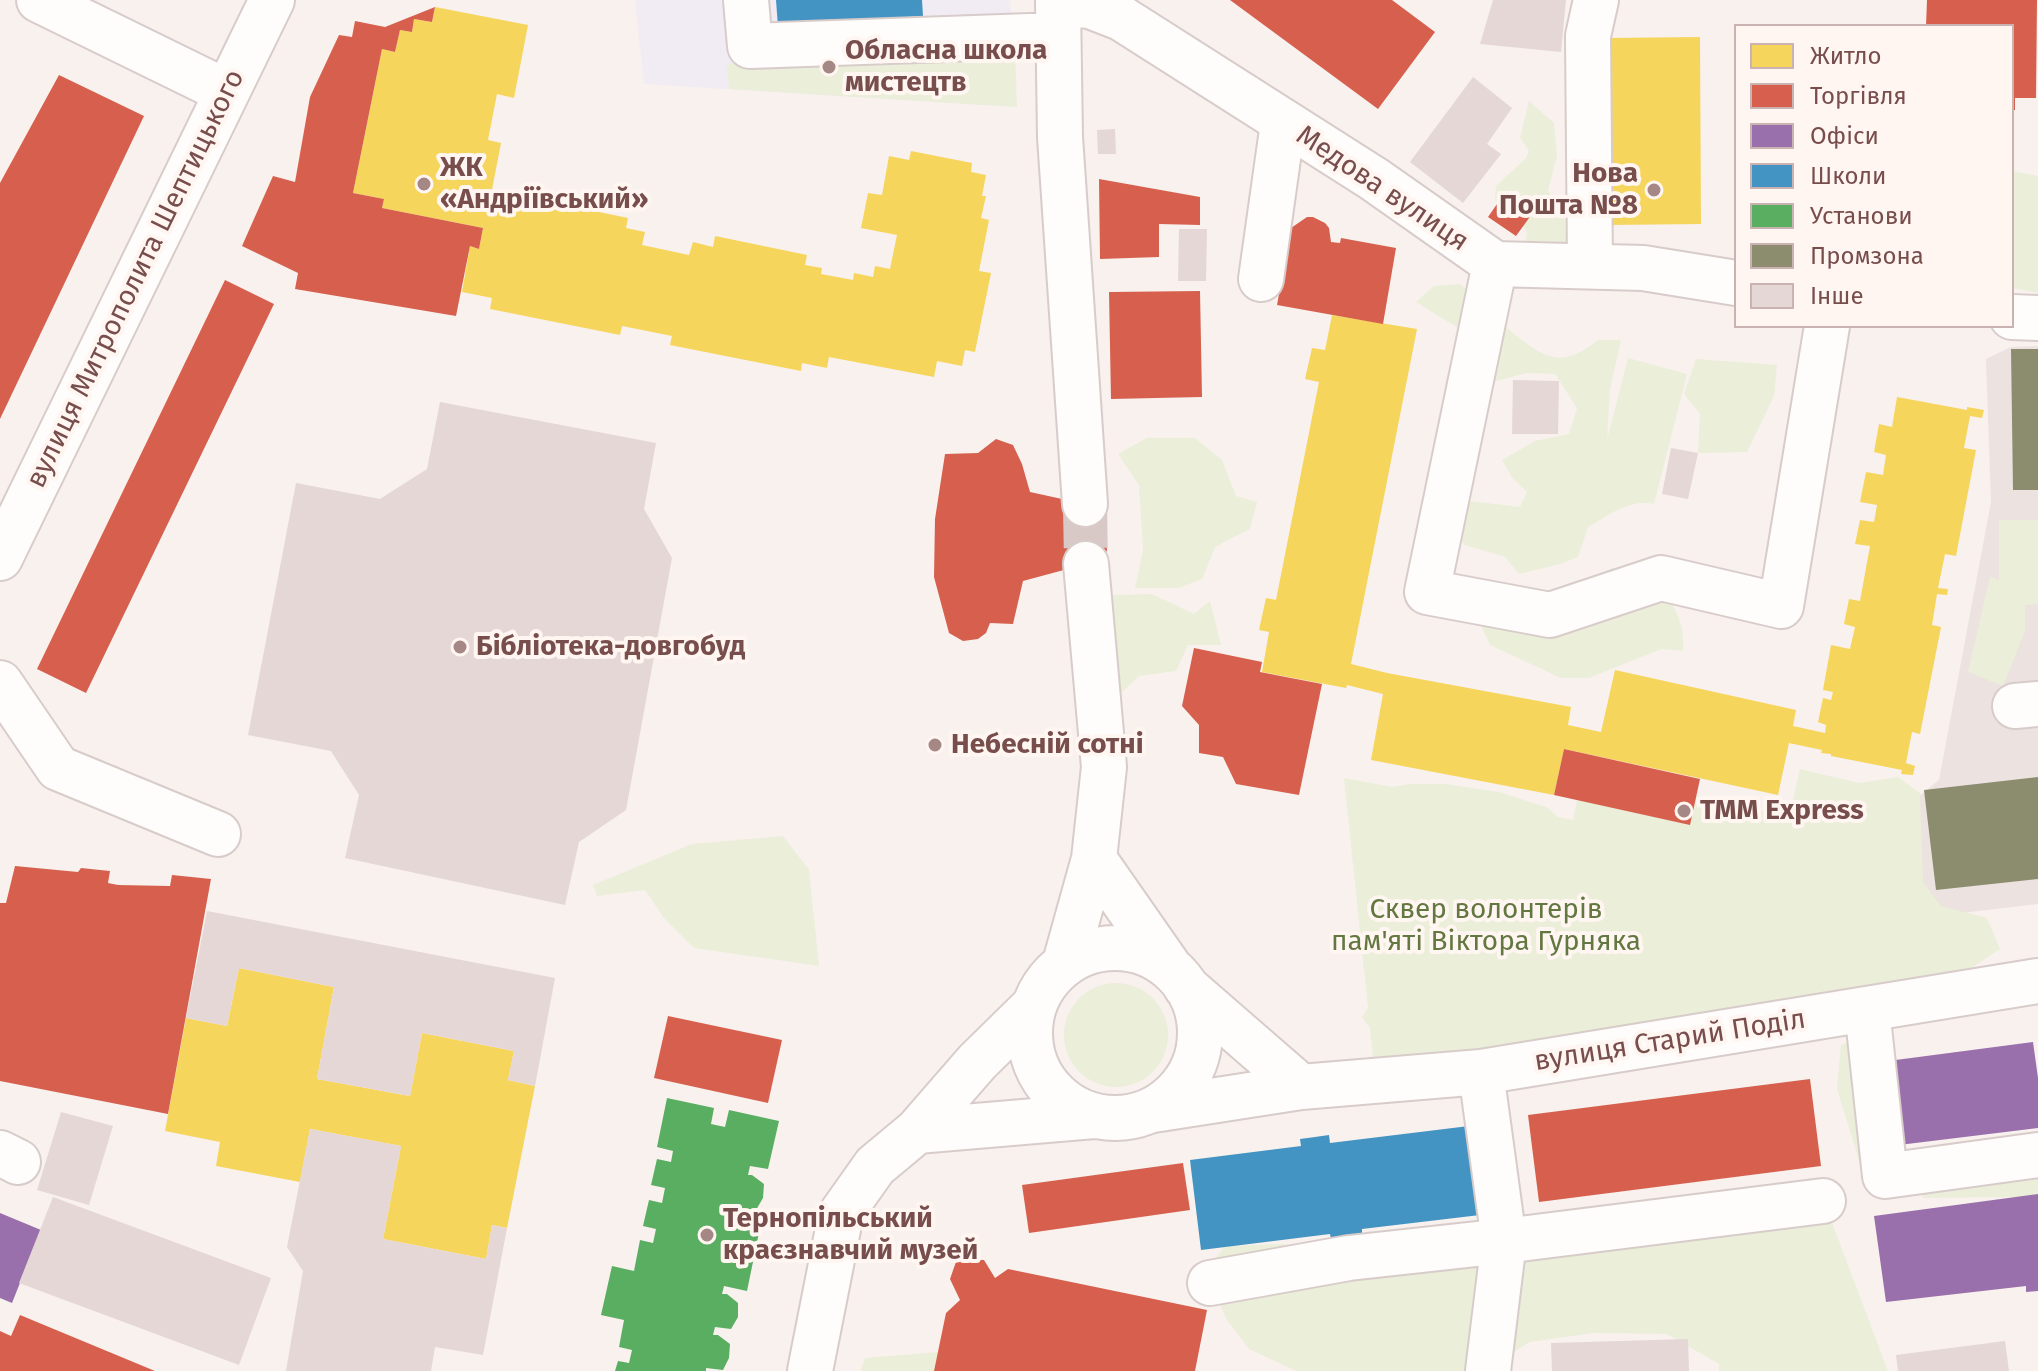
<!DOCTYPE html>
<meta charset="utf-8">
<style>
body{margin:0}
#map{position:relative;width:2038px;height:1371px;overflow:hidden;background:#f8f1ee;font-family:"Fira Sans",sans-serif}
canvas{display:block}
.legend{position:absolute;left:1734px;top:24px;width:280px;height:304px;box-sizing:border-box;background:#fff5f1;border:2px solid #c9b2af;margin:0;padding:10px 14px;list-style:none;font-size:24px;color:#784e4d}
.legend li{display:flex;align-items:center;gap:16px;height:40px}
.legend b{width:40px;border:2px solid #c9b2af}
</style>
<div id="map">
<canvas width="2038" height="1371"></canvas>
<ul class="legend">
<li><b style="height:22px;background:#f6d55c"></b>Житло</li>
<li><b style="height:22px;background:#d6604d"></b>Торгівля</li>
<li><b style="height:22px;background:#9970ab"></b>Офіси</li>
<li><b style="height:22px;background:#4393c3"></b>Школи</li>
<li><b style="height:22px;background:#5aae61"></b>Установи</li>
<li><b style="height:22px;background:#8c8c6e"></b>Промзона</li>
<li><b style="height:22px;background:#e5d7d6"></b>Інше</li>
</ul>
</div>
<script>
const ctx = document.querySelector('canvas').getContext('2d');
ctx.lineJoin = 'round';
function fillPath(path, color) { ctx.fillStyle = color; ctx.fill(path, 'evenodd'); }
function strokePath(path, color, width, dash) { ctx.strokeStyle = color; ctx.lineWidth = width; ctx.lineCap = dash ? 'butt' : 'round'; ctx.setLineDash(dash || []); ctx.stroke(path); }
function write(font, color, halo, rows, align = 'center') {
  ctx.font = font + ' "Fira Sans",sans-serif'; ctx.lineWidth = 8; ctx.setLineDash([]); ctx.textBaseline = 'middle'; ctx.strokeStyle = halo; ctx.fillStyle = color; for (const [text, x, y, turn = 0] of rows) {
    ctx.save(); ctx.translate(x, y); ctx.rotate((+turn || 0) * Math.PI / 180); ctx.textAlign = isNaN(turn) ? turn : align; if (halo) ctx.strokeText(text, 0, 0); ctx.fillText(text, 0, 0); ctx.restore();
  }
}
fillPath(new Path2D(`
 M2038,346V904L1918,918L1906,807L1939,780L1991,502L1986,359L2011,347Z`), '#ece2e0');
fillPath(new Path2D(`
 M635,0H1010L1017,107L644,84Z`), '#f1ebf4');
fillPath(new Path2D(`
 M1015,51L1017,107L729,89L727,64Z
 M1529,101L1554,123L1557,156L1548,190L1565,221L1567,252L1524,256L1527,232L1510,207L1495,201L1496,186L1526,158L1529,151L1520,138Z
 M2012,171L2038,176V293L2012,288Z
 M1460,284C1482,303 1526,352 1553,357C1570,361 1587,349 1598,340H1621L1610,389L1607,440L1628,358L1687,374L1654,504C1630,498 1608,516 1588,527L1578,557L1560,564L1519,574L1505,557L1465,545L1447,528L1452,499L1520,507L1527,492L1512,477L1502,460L1535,441L1569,434L1577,408L1555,374L1527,373L1488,383L1463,331L1416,302L1434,286Z
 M1696,359L1777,365L1774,396L1747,452L1698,453L1700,414L1684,394Z
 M1147,438H1195L1222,460L1236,496L1257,502L1250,529L1215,547L1202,579L1179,588H1135L1143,550L1139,485L1118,454Z
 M1999,520H2038V604L2025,605V631L2003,686L1968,672L1990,577L1999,580Z
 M1612,568L1646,571C1668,594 1686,618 1683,651L1661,649L1589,678H1561L1490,645L1482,627L1491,612L1596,604L1599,574Z
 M1152,594L1194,614L1210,601L1221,645H1188L1176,671L1139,676L1121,693L1111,685L1107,595Z
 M1800,769L1859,783L1898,777L1920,793L1923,882L1941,906L1987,918L2000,949L1953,980L1409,1084L1390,1057L1373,1058L1370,1028L1362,1017L1368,1008L1344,778L1392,787L1411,784H1445L1499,792L1546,807L1558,817L1573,820L1583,770L1768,812L1791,808Z
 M783,836L809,870L819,966L694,948L664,918L645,890L597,896L593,885L692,844Z
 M1064 1035a52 52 0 1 1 104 0a52 52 0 1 1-104 0Z
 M1860,1037L1896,1156L1862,1170L1837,1089L1841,1045Z
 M2038,1146V1205L2019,1197L1923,1198L1919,1179Z
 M1825,1204L1888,1371H1719V1364L1667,1334L1593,1333L1529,1342L1485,1371H1296L1249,1349L1227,1320L1205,1272L1225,1246L1281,1244L1315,1247Z
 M938,1352L934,1371H860L865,1358Z`), '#ebeed9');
fillPath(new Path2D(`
 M435,7L528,25L514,98L497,94L488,140L501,143L490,200L529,207L531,198L628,218L626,228L645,232L642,245L689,255L693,242L713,247L715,236L807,255L805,265L822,268L821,274L853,280L854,273L873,277L875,266L890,269L897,235L861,228L868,193L882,195L889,156L909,160L911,151L972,163L971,172L986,175L982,196H986L981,218L989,220L979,271L991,273L975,352L965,350L962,366L937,361L934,377L829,357L827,368L802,363L801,371L670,345L672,336L622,326L620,335L490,309L492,298L462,292L470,246L479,249L483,228L382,208L384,199L353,193L382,49L395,52L400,30L412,32L414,19L432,22Z
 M1700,37L1701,224L1608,225L1607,38Z
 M1332,315L1417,329L1351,664L1387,673L1571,707L1568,725L1601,732L1615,670L1796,710L1793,726L1825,733L1826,725L1818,722L1823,698L1831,700L1833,692L1823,690L1831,645L1850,649L1855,627L1844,624L1849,599L1860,601L1870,546L1855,544L1860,520L1874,522L1877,505L1860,502L1866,472L1883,475L1886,455L1874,452L1879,424L1892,427L1897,397L1967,410V407L1984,410L1982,418L1970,416L1964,448L1976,450L1956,556L1945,554L1938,588L1948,589L1947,595L1937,594L1932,625L1941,627L1920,734L1912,732L1906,763L1915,766L1913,775L1901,774L1902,770L1831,756V754L1821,753L1822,750L1789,743L1778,795L1564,749L1554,795L1371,760L1383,694L1347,685L1346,688L1262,672L1269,632L1259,630L1266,598L1276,600L1319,382L1305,379L1312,348L1325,350Z
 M239,968L334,987L317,1079L410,1096L422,1033L514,1051L508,1080L535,1086L507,1228L492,1225L486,1259L383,1239L401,1146L310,1129L300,1182L216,1166L220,1142L165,1131L186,1018L227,1026Z`), '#f6d55c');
fillPath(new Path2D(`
 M1230,0H1392L1435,32L1378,109Z
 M1927,0H2037L2036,98H2015V110H2012V26H1926Z
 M435,7L432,22L414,19L412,32L400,30L395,52L382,49L353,193L384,199L382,208L483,228L479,249L470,246L456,316L295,289L298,273L242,246L273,176L295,182L310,97L339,35L352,37L355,21L385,27Z
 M59,75L144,116L0,419V183Z
 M1099,179L1200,197V225L1159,224V257L1100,259Z
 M1504,194L1532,214L1516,236L1488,217Z
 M1307,217H1313L1325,223L1329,228L1331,242L1340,243L1341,238L1396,248L1383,324L1277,305L1291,228Z
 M225,280L274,304L86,693L37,669Z
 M1200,291L1202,397L1111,399L1109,292Z
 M996,439L1013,445L1022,464L1030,492L1085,504L1105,513L1107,551L1086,564L1023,581L1013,624L990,623L986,633L978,639L963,641L949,633L934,577L935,519L945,454L978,453Z
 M1194,648L1262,662L1260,672L1322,684L1299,795L1236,784L1223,757L1199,753V725L1182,706Z
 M1564,749L1700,779L1690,825L1554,795Z
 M15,866L78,872L81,868L110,871L108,883L118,885L170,886L172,875L211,879L168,1114L0,1081V903H6Z
 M668,1016L782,1040L768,1103L654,1078Z
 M1810,1079L1821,1166L1539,1202L1528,1115Z
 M1183,1163L1190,1210L1029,1233L1022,1185Z
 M957,1259L984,1260L995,1278L1008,1269L1207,1310L1195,1371H934L946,1313L960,1300L950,1279Z
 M20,1315L155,1371H0V1331L11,1336Z`), '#d6604d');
fillPath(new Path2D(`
 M2033,1042L2038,1078V1128L1899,1145L1888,1061Z
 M2038,1194V1291L2026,1292V1286L1886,1302L1874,1216Z
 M0,1213L41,1230L12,1303L0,1298Z`), '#9970ab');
fillPath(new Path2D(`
 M776,0H922L923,16L778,27Z
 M1469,1126L1480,1215L1362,1229V1235L1331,1239L1330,1234L1201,1250L1190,1160L1301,1146L1300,1139L1315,1137L1329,1135L1330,1143Z`), '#4393c3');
fillPath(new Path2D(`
 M667,1098L714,1108L711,1124L725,1127L729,1110L779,1121L768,1169L750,1166L748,1175H752L764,1184L763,1198L756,1210L741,1208L739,1219L761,1223L747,1291L724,1286L722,1294H727L738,1303V1317L731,1329L715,1327L713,1335H718L730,1344L729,1358L723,1370L706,1368V1371H615L618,1361L629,1363L632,1350L619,1347L624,1320L601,1315L612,1266L634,1271L640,1240L653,1243L656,1229L643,1226L649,1200L662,1203L665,1188L651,1185L657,1159L671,1162L673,1151L657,1147Z`), '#5aae61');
fillPath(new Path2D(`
 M2011,349H2038V490H2013Z
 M2038,777V879L1936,890L1924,790Z`), '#8c8c6e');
fillPath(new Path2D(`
 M1493,0H1566L1561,52L1480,44Z
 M1473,77L1512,108L1487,144L1501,154L1463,203L1410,162Z
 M1115,129L1116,154H1098L1097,130Z
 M1179,229H1207L1206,281H1178Z
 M1513,380L1559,381L1558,434H1512Z
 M440,402L656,443L644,509L672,558L626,810L579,842L565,905L345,858L359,795L331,751L248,735L296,483L380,499L427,469Z
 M1671,448L1698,453L1688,499L1662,494Z
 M207,911L555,978L535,1086L508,1080L514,1051L422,1033L410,1096L317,1079L334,987L239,968L227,1026L186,1018Z
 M61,1112L113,1126L89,1205L37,1190Z
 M310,1129L401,1146L383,1239L486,1259L492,1225L507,1228L483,1355L435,1347L431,1371H286L303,1271L287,1247Z
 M53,1197L271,1278L239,1365L19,1283Z
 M1688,1339L1689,1371H1552L1551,1343Z
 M2005,1341L2009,1371H1898L1896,1355Z`), '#e5d7d6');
strokePath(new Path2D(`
 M1085,504L1086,564`), '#d8c8c6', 44, [44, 22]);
const minor = new Path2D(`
 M39,0L227,92
 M746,0L750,46L1058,35
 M1058,0V3L1090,6L1121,18L1374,179L1495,264L1643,268L1736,283
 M1058,3L1060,137L1085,504
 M1495,264L1427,592L1550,615L1661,578L1781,606L1827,326
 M1590,266L1588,36L1596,0
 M1261,279L1283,123
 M2012,317L2038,318
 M0,558L272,0
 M0,683L58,768L218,834
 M2015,706L2038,704
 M1094,859L1170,968
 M1030 1033a85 85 0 1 1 170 0a85 85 0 1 1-170 0Z
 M1065,963L1094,859L1104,767L1086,564
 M1186,987L1301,1087
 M1867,1009L1885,1176L2038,1155
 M1153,1110L1301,1087L1481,1072L2038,981
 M917,1131L1094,1116
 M0,1153L18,1162
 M1210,1283L1349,1258L1504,1241L1481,1072
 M810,1371L841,1214L875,1166L917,1131L977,1062L1034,1006
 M1488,1371L1504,1241L1823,1201`);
strokePath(minor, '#d8ccca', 48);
strokePath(minor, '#fefdfc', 44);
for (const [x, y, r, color] of [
 [829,67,8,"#a58785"],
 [424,184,8,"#a58785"],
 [1654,190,8,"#a58785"],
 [460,647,8,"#a58785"],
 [935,745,8,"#a58785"],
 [1684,811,8,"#a58785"],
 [707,1235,8,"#a58785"]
]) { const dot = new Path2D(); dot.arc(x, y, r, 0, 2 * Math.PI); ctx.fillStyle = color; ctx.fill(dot); strokePath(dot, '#fff5f1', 3); }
write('bold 28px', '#784e4d', '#fff5f1', [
 ["Обласна школа",845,51],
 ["мистецтв",845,83],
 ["ЖК",440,168],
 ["«Андріївський»",440,200],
 ["Нова",1638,174,"right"],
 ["Пошта №8",1638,206,"right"],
 ["Бібліотека-довгобуд",476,647],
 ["Небесній сотні",951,745],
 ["TMM Express",1700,811],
 ["Тернопільський",723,1219],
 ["краєзнавчий музей",723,1251]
], 'left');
write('28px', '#784e4d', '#fff5f1', [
 ["Медова вулиця",1382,189,34],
 ["вулиця Митрополита Шептицького",136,279,-64],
 ["вулиця Старий Поділ",1670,1041,-9]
]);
write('28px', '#637741', '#fff5f1', [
 ["Сквер волонтерів",1486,910],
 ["пам'яті Віктора Гурняка",1486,942]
]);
</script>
